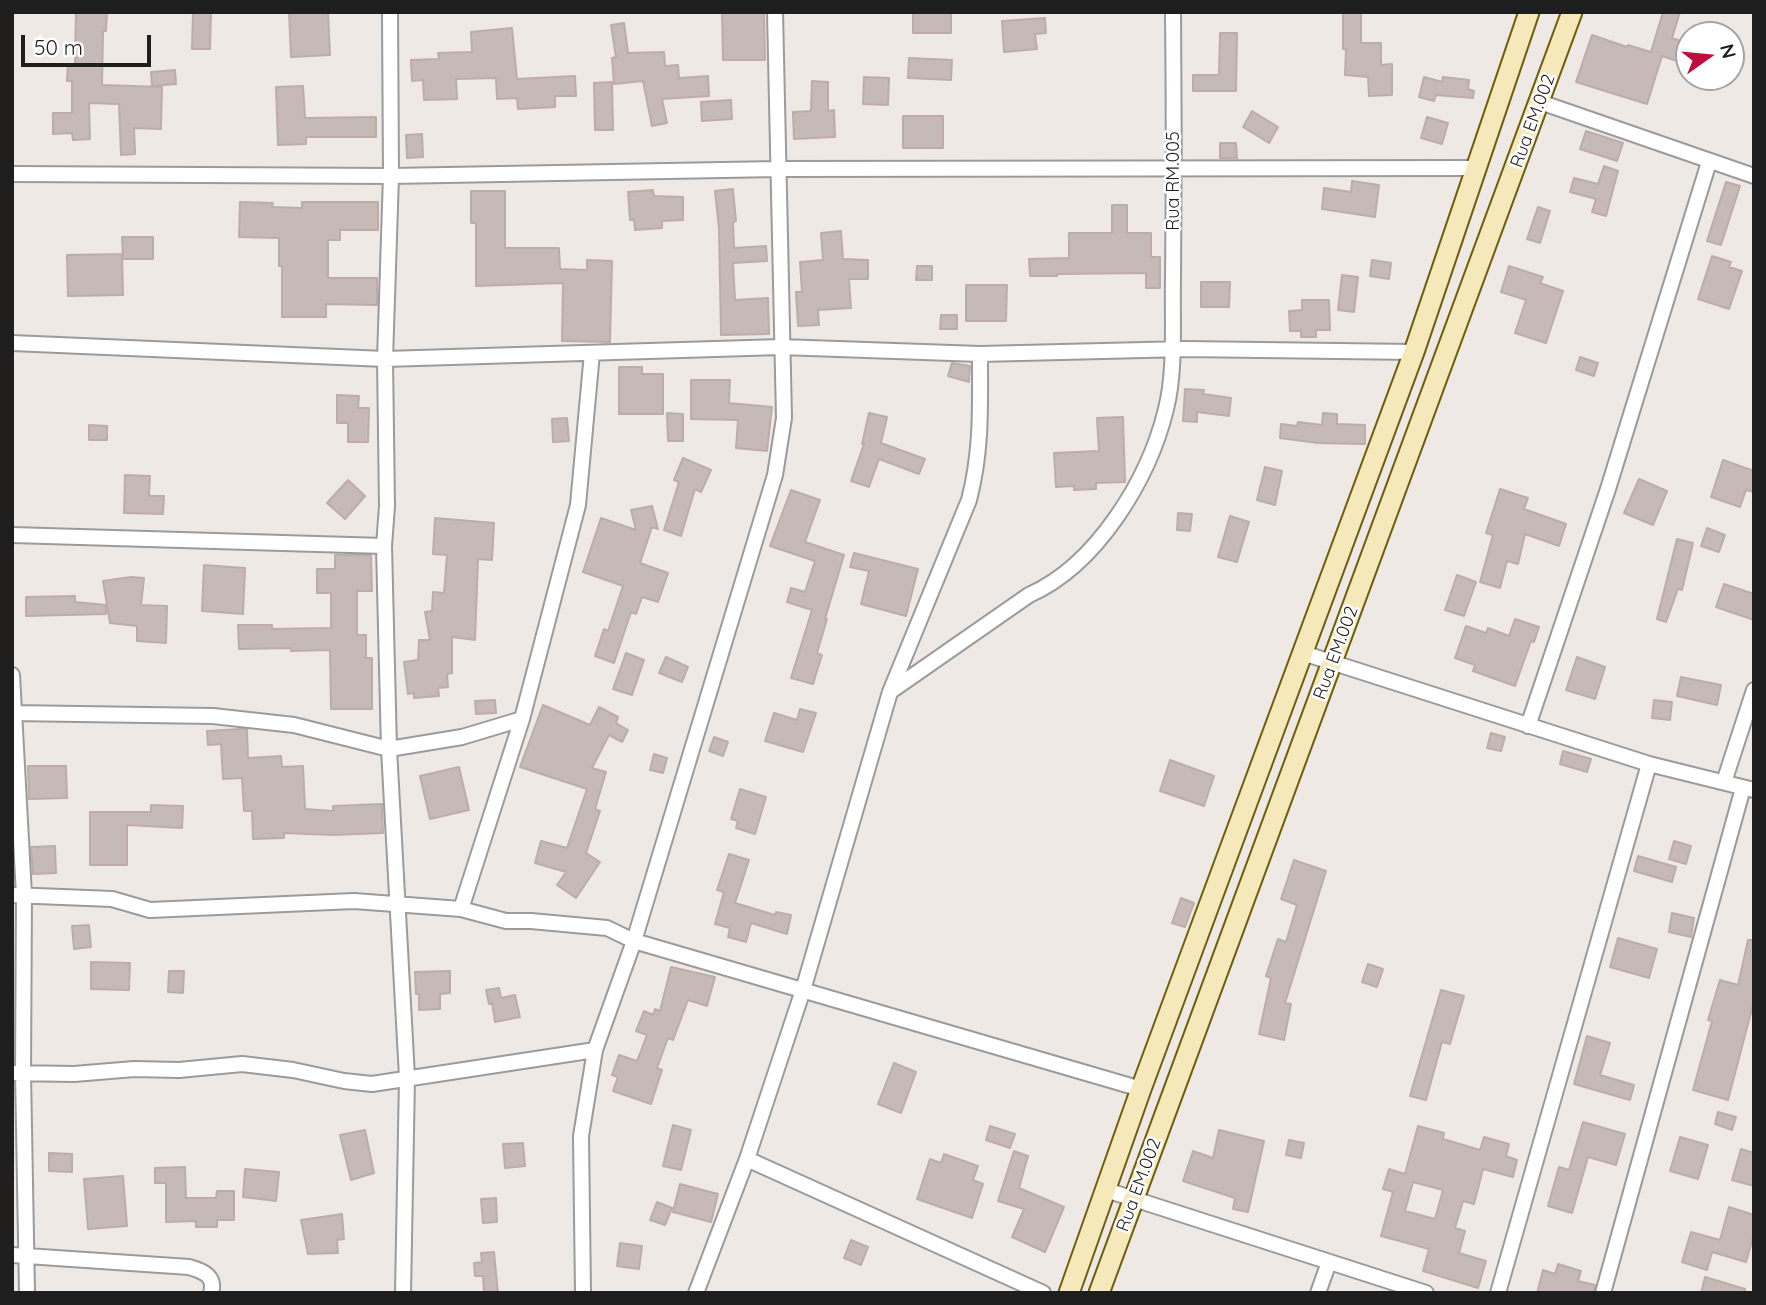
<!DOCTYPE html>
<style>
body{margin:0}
#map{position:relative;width:1766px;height:1305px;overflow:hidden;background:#eee9e5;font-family:Quicksand,sans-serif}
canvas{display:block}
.frame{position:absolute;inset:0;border:14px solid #1e1e1e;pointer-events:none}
.north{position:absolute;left:1675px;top:21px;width:70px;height:70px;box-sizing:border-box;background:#fff;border:2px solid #a5a5a5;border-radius:50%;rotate:75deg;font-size:19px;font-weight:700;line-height:28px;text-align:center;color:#1e1e1e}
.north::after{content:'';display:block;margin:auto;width:24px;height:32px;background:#be0e3c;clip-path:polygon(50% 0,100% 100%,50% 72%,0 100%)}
.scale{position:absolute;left:21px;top:35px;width:130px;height:32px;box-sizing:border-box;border:4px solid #1e1e1e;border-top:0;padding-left:9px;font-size:21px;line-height:24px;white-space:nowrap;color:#1e1e1e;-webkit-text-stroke:5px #fff;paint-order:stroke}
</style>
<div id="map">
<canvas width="1766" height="1305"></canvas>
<div class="frame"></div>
<div class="north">N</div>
<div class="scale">50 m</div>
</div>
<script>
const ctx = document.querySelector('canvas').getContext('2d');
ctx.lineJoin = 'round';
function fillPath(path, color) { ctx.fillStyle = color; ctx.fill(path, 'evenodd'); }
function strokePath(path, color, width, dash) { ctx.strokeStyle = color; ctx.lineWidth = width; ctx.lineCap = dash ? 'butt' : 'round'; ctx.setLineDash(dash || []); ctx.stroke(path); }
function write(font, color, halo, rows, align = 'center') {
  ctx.font = font + ' Quicksand,sans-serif'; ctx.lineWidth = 5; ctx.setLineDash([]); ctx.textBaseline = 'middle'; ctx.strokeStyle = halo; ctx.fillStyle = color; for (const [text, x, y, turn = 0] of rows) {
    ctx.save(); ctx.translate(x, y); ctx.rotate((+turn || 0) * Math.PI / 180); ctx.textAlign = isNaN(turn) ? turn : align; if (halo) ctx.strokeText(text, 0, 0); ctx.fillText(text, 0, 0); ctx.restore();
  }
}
const building = new Path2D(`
 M76,12H107L106,31H103L102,85L162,87L161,129L134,128L135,154L121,155L119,104L89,103L90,139L73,140L72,133L53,134V113H72V81H67L68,64H75Z
 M193,12H211L210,49H192Z
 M289,12H328L330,55L291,57Z
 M722,12H764L765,60H723Z
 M913,12H951V33H913Z
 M1343,12H1361V43H1381V65L1392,64V95L1369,96L1368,77L1345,75L1346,49H1343Z
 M1663,12H1680L1672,38L1689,44V65L1662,56L1647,104L1576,82L1592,35L1627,47L1628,45L1651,52Z
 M1045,18L1046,33L1035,34L1037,49L1004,52L1002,21Z
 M624,23L628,53L664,52L665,66L678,65L679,78L708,76L709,96L662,99L667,123L652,126L643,81L614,84L612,58L616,57L611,25Z
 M512,28L517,79L575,76L576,96H555V107L518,109L517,98L497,99L496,78L456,79L457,99L424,100L423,80L412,81L411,60L439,59L438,53L472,52L471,32Z
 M1220,33H1237L1236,91H1193V75H1219Z
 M909,58L952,60L951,80L908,78Z
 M175,70L176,84L152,86L151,72Z
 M864,77L889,78L888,105L863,104Z
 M1424,77L1442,82L1443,77L1469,80L1468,89L1474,91L1473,98L1436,95L1434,101L1419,97Z
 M812,81L828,82V111L834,110L835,137L794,139L793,112L811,111Z
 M612,82L613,130H595L594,83Z
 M303,86L305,118L376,117V137H306V144L278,145L276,87Z
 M731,100L732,119L702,121L701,102Z
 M1252,111L1278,127L1269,143L1243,127Z
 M903,116H943V148H903Z
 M1427,117L1448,123L1442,144L1421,138Z
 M1586,131L1623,143L1617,161L1580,149Z
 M422,134L423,157L407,158L406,135Z
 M1220,143H1236L1237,158H1220Z
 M1604,166L1618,171L1606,216L1592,212L1596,199L1570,192L1574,178L1598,184Z
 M1352,181L1379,185L1375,217L1322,209L1324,188L1351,192Z
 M1726,182L1740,186L1721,245L1707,241Z
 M733,189L736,221L733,222L734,248L766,246L767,261L733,263L735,300L768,298L769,334L721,335L719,229L715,191Z
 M653,190L654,196L683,197V220L662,221V228L635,230L634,219L630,220L628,192Z
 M471,191H505V248H559L560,269L587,270V260L612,261L610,342L562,341L563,283L476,286V223H471Z
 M240,202L273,203L272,207L302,208V202H378V230H340V240H328V278H377V305L326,304V317H282V266H279V238L239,237Z
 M1112,205H1127V233H1151V257H1160V288H1146V273L1057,274V276H1030L1029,259L1069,258V233H1112Z
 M1538,207L1550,211L1540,243L1527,239Z
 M841,231L843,259L868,260V279H849L851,308L818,310L819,325L798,326L796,292H802L800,262L823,260L821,233Z
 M122,237H153V259H123Z
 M122,254L123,295L68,296L67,255Z
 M1712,256L1731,262L1729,267L1742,271L1729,309L1698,299Z
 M1372,260L1391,263L1389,279L1370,276Z
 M917,266H932V280H916Z
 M1509,266L1543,277L1540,283L1563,291L1546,343L1515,333L1526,300L1501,292Z
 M1342,275L1358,277L1354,312L1338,310Z
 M1201,282H1230L1229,307H1201Z
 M966,285H1007L1006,321H966Z
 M1302,300H1329L1330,330H1316V337H1301V331H1290L1289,311L1302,310Z
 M941,315H957V329H940Z
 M1580,357L1598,363L1594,376L1576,370Z
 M952,363L970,366L969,382L948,376Z
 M619,367H642V374H663V414H619Z
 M691,380H730L729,403L772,407L767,451L736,448L738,420L691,419Z
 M1185,389L1204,390L1203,394L1231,398L1229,416L1197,412V422L1183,421Z
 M337,395L359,396L358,408H369L368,442H348V423H337Z
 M667,413L683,414V441H668Z
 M869,413L887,417L881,443L925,459L919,474L879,459L869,487L851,481L864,444H862Z
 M1323,413L1337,414V424L1365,425V444L1318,443L1280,438L1281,424L1297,426L1298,422L1322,425Z
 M1123,417L1125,482L1096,483V489L1074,490V486L1056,487L1054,453L1099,451L1097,418Z
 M567,418L569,441L553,442L552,419Z
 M89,425L107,426V440H89Z
 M683,458L711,470L701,492L695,489L681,536L664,530L679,482L674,480Z
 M1723,460L1754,471V492L1746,490L1740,507L1711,497Z
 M1265,467L1282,471L1275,505L1257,500Z
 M125,475L150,476L149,496H164L163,514L124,513Z
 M1639,479L1667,491L1653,525L1624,513Z
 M348,480L365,496L345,519L327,503Z
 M1500,489L1528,498L1524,509L1566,524L1559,546L1525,534L1518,564L1507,561L1500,588L1480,582L1493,535L1486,533Z
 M791,490L820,500L805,542L844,555L825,619H827L817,653L822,655L813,684L791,678L812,610L787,602L791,588L805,592L815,561L770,546Z
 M652,506L658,529L652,527L640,563L668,573L658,602L642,597L636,614L631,612L614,663L595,656L604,629L608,631L623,586L583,572L601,518L636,530L631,510Z
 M1178,513L1192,514L1190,531L1177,530Z
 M1230,516L1249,522L1237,562L1218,557Z
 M435,518L494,523L492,560L478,559L475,640L452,637V673L447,674L448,687L438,688L439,696L414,698V693L408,694L404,662L418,660L419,640H430L425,612L432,611L433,592L444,593L447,555L433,554Z
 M1707,528L1725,535L1719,552L1701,546Z
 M1677,539L1693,543L1682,590L1678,589L1666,622L1657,619Z
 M854,553L918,569L906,616L861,604L869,571L850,567Z
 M335,555H371L372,591H357V635H366V658H372V709H331L330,650L291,651V648L239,649L238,625H272V629L331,628V593H317V569H335Z
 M204,565L245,568L243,614L202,611Z
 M1457,575L1476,582L1464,616L1445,610Z
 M131,577L144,578L141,605L167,606L166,643L137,641V626L110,623L103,581Z
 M1724,584L1754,594V620L1716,607Z
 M75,596V602L106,605V614L26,616V597Z
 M1515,619L1539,627L1534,642L1531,641L1515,686L1473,671L1475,665L1455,658L1466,626L1486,633L1488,628L1509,636Z
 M626,653L644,660L632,695L613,689Z
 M666,657L688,667L682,682L659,673Z
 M1577,657L1605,667L1595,699L1566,690Z
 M1681,677L1721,685L1717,705L1677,696Z
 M495,700L496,713L476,714L475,701Z
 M1654,700L1672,702L1670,720L1652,718Z
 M543,705L590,725L599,707L618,717L616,723L628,730L622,742L609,735L592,768L606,772L595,809L600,811L586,853L600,862L576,898L557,885L566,872L535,863L541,841L567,848L587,789L520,767Z
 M800,709L816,713L803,752L765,741L774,713L797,720Z
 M240,729H247L248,758L281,756L282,767L303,766L305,809L333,811V806L382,804L383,833L333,835L284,833V838L253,839L252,811H244L242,778L223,779L221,744L208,745L207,731Z
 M1491,733L1505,737L1501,751L1487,748Z
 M714,737L728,742L723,756L709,751Z
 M1563,751L1591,759L1587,772L1560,764Z
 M654,754L667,758L663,773L650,770Z
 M1170,760L1214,776L1204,806L1160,791Z
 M28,766H66L67,798L29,799Z
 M459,767L469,810L430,819L420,776Z
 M740,789L766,797L755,834L736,828L738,821L731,819Z
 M151,805L183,806L182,828L127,825V865H90V812H151Z
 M1674,841L1691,846L1686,864L1669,859Z
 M55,846L56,873L33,874L31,847Z
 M729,854L749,860L735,903L775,915L776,912L791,915L787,934L751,923L746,942L728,937L730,928L715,924L724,892L717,890Z
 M1638,856L1676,867L1672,882L1634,871Z
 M1294,860L1326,871L1285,1003L1291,1004L1284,1040L1259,1034L1271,978L1266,976L1278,939L1286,942L1297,905L1281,899Z
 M1181,898L1194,903L1185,927L1172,923Z
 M1672,913L1694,918L1691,937L1669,932Z
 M89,925L91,947L74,949L72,926Z
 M1618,938L1657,949L1649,978L1610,967Z
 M1748,940H1754V1001L1728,1100L1693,1090L1712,1021L1708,1020L1720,980L1738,985Z
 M91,962L130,963L129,990L91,989Z
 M1368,964L1383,969L1377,987L1362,982Z
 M671,967L715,977L707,1006L688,1000L673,1040L668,1038L657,1068L662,1070L651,1104L613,1091L618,1077L612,1075L619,1055L637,1061L647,1035L636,1031L644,1011L653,1015L655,1009L660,1011Z
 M169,971H184L183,993L168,992Z
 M450,971V993L440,994V1009L419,1010V994H416L415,972Z
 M499,988L501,998L515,995L520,1017L495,1022L492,1003L489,1004L486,990Z
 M1441,990L1464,996L1450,1044L1442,1042L1426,1100L1410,1096Z
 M1587,1036L1610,1043L1600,1075L1634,1085L1630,1100L1574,1084Z
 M894,1063L916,1072L901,1113L878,1104Z
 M1718,1112L1736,1117L1732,1130L1715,1124Z
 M1583,1122L1625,1134L1616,1165L1588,1157L1572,1213L1548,1206L1559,1167L1569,1170Z
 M673,1125L691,1130L681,1170L663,1166Z
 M990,1126L1015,1134L1010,1148L986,1140Z
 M1418,1126L1444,1133L1443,1139L1480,1150L1484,1137L1509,1144L1506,1156L1517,1160L1513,1177L1483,1169L1474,1204L1463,1201L1455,1228L1465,1231L1459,1253L1486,1261L1478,1288L1423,1271L1429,1249L1381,1236L1393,1192L1383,1189L1389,1169L1405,1174ZM1413,1182L1443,1190L1435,1219L1405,1211Z
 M365,1130L374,1173L351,1180L340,1135Z
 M1219,1130L1264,1141L1248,1212L1233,1209L1235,1198L1183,1181L1193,1151L1213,1158Z
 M1680,1137L1708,1145L1698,1179L1670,1171Z
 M1289,1140L1304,1143L1301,1158L1286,1155Z
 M523,1143L525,1166L505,1168L503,1144Z
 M1741,1149L1754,1153V1186L1732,1180Z
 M1014,1151L1028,1156L1019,1188L1064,1207L1045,1252L1012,1237L1024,1209L998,1201Z
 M49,1153L72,1154V1172L49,1171Z
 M944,1154L978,1166L973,1180L983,1184L972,1218L917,1199L930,1159L941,1163Z
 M185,1167L186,1198H216L217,1191H234V1220H217V1227H196V1221L166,1222V1183H155V1168Z
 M245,1169L279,1172L276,1201L243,1197Z
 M123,1176L127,1226L88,1229L84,1179Z
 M680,1184L718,1194L711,1222L673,1212Z
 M496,1198L497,1222L483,1223L481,1199Z
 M657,1202L672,1208L665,1225L650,1220Z
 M1729,1207L1754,1215V1234L1746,1262L1712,1252L1707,1270L1682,1262L1691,1232L1720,1240Z
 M342,1214L344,1239L337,1240L338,1253L308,1254L301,1220Z
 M851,1240L868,1247L861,1265L844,1258Z
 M620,1243L642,1246L639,1269L617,1266Z
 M494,1252L498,1293H484L483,1276H475L474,1263L482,1262L481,1253Z
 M1558,1264L1581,1271L1578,1281L1595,1285L1594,1293H1537L1543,1270L1555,1274Z
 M1705,1277L1745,1289V1293H1701Z`);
fillPath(building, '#c6bab9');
strokePath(building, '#bfaca8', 2);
const street = new Path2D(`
 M390,12L391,176L385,359L387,506L384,546L389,749L407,1077L403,1293
 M1540,102L1754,176
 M12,174L391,176L778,169L1476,168
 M12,343L385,359L781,347L980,354L1185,349L1414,352
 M12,535L384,546
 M1303,653L1649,764L1754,790
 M12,675L24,895L23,1073L27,1293
 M891,691L1029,595C1097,565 1149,479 1166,409C1176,370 1172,317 1173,277C1174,189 1174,101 1173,12
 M12,713L213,716L294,725L389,749L462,737L522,719
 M1528,726L1608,489L1709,162
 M1724,782L1754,690
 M12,895L112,899L150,910L354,901L461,909L506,921H531L607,928L634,941L1141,1089
 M461,909L522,719L578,505L592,353
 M12,1073L74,1074L134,1069L179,1070L242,1064L293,1070L344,1081L372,1084L595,1050
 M747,1159L1043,1293
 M1106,1190L1426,1293
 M12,1255L189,1267C203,1271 216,1276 211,1293
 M583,1293L581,1136L595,1050L634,941L775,475L784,418L775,12
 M696,1293L747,1159L803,990L890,692L969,500C982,450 980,406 980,354
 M1318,1293L1329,1262
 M1498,1293L1649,764
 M1603,1293L1743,788`);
const secondary = new Path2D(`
 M1069,1293L1141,1089L1414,352L1529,12
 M1099,1293L1572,12`);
strokePath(street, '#9b9b9b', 18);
strokePath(secondary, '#6e5f0c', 23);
strokePath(street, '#fff', 14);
strokePath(secondary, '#f5e9bc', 19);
write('18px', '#1e1e1e', '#fff', [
 ["Rua EM.002",1533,121,-70],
 ["Rua RM.005",1174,181,-90],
 ["Rua EM.002",1336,653,-70],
 ["Rua EM.002",1139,1185,-70]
]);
</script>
